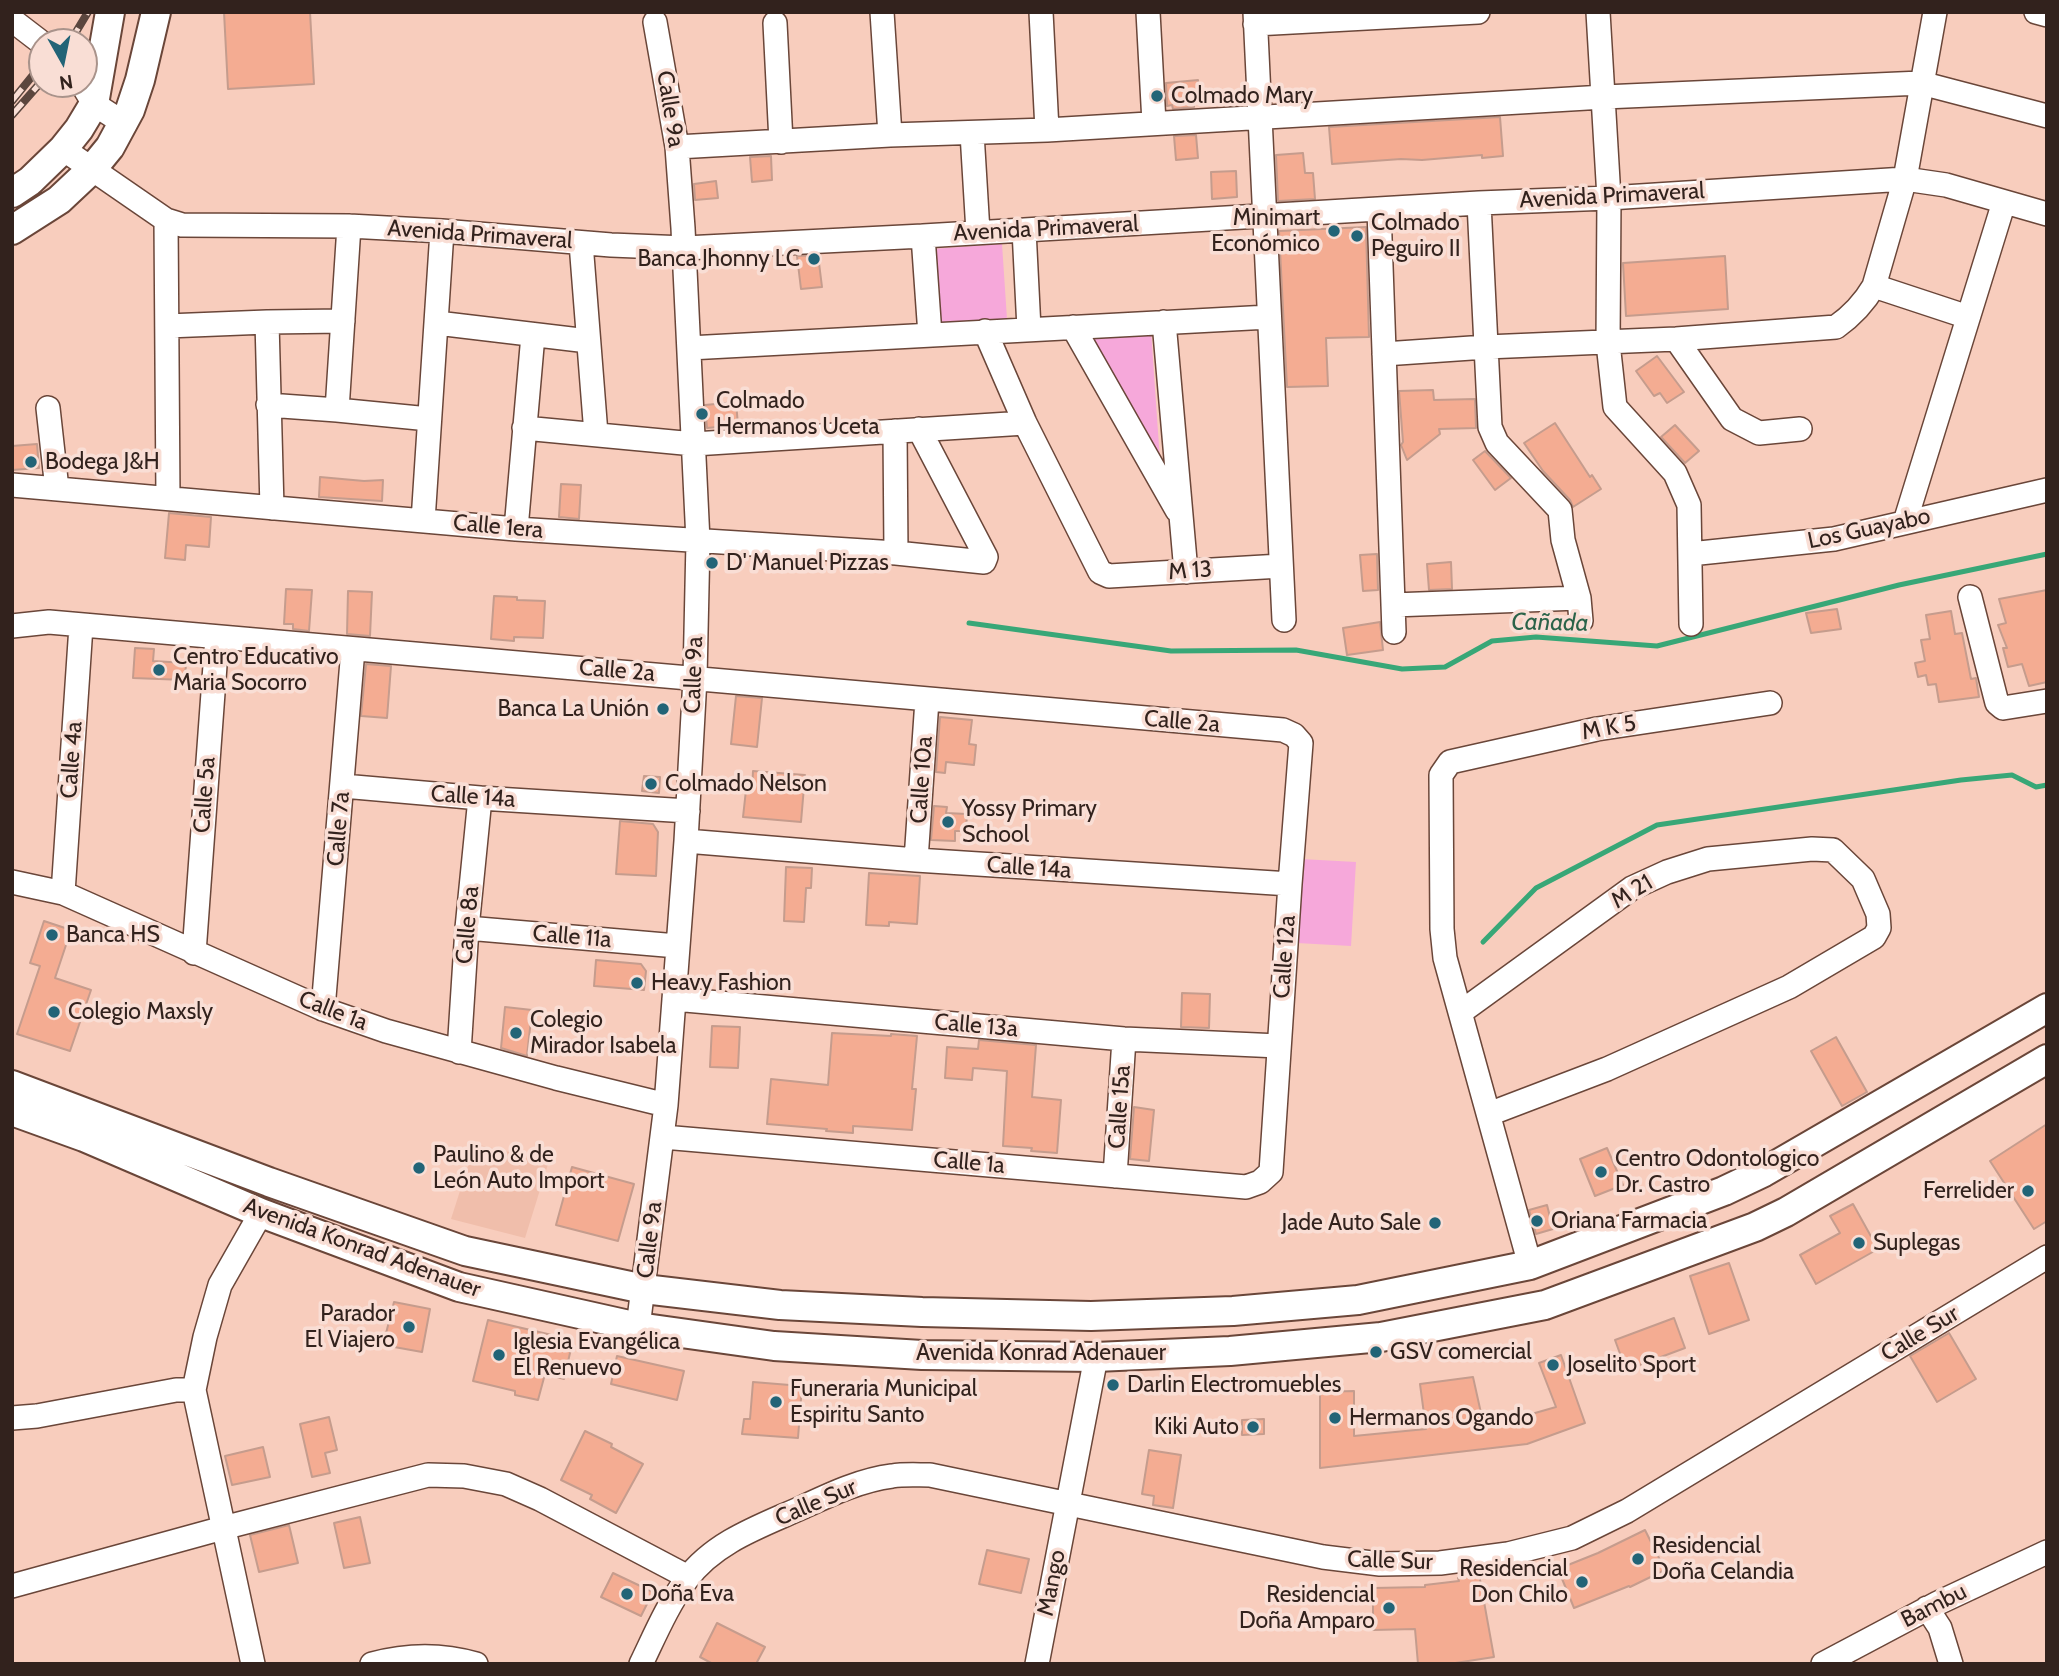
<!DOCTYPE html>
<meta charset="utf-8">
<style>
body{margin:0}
#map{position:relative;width:2059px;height:1676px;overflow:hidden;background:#f8cdbd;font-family:Cabin,sans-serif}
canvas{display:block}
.frame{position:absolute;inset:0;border:14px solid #32221d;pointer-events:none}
.north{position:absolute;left:28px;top:28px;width:70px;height:70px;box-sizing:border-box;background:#f9ded5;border:2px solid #a9938b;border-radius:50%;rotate:171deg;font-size:19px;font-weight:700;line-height:28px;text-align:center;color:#32221d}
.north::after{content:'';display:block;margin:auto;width:24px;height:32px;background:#226477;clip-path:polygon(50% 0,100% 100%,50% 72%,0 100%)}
</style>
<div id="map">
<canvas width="2059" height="1676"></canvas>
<div class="frame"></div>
<div class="north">N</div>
</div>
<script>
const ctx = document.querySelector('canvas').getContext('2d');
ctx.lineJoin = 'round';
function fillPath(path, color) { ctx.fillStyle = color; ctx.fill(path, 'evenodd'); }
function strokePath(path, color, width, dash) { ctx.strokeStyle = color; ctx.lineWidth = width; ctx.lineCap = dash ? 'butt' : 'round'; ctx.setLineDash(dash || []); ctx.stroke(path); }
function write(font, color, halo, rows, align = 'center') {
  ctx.font = font + ' Cabin,sans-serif'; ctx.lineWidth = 7; ctx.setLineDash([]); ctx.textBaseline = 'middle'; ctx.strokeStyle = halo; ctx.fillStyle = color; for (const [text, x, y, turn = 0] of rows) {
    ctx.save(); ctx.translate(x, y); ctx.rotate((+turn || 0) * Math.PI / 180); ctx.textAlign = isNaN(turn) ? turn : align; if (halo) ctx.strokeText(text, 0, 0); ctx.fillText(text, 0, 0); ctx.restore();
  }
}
fillPath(new Path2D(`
 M475,1144L549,1161L525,1238L451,1219Z`), '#f0beab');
fillPath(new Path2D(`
 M1002,244L1007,319L937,324L932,249Z
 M1151,331L1161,475L1090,335Z
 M1301,859L1356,862L1351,946L1297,943Z`), '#f6a8da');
strokePath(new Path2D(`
 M969,623L1171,651L1296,650L1402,669L1445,667L1492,641L1536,637L1657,646L1899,585L2047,554
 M1483,942L1536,888L1657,825L1961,780L2012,775L2036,787L2047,785`), '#38a777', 5);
const building = new Path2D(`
 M224,12H310L314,84L228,89Z
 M1198,80L1200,103H1194V107L1173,109L1172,105L1167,106L1166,83Z
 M1500,117L1503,156L1482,158V155L1422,160L1401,159L1332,164L1329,127Z
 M1196,135L1198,158L1176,160L1174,136Z
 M1303,153L1305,173H1313L1315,199L1278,201L1276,155Z
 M771,156L772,180L752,182L750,157Z
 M1236,171L1237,197L1212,199L1211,172Z
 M716,181L718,198L695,200L694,184Z
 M1366,227L1369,337L1326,338L1328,386L1287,387L1279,231Z
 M818,255L822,287L801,289L797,256Z
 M1725,256L1728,309L1626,316L1623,263Z
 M1657,356L1684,392L1667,403L1660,393L1654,396L1636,371Z
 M1433,390L1434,400L1475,399L1476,428L1439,429L1440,434L1407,460L1401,445L1403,442L1399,391Z
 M736,402L738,425L707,428L705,405Z
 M1555,423L1590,477L1592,475L1601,489L1573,507L1570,500L1543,471L1524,443Z
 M1675,425L1699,451L1685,463L1661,437Z
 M37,444L39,468L12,470V446Z
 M1485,451L1511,478L1495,490L1473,460Z
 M320,477L364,481L383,480L382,501L319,497Z
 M561,484L581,485L579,519L559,517Z
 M169,513L211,517L209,547L186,545L185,560L165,558Z
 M1377,554L1378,590L1363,591L1360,555Z
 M1451,562L1452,589L1429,590L1427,564Z
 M286,589L312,590L309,631L293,629V624H284Z
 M2047,590V682L2029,686L2022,664L2008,667L2003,648H2007L1998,625L2006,623L1999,599Z
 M348,591L372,592L370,636L347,634Z
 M494,596L517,597V600L545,601L543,638L514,637V641L491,639Z
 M1837,609L1841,629L1811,633L1806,613Z
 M1951,611L1955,634L1962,633L1971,679L1976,678L1979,697L1939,702L1936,684L1928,685L1926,675L1918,677L1915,663L1925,661L1921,640L1930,639L1926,615Z
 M1380,622L1383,650L1347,655L1343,628Z
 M135,648L154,649L153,661L186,663L185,680L133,678Z
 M366,664L391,666L387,718L361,716Z
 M736,696L762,698L757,747L731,744Z
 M940,717L972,720L969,744L976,745L974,765L946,762L945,773L936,772Z
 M753,771L805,775L801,822L743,817L746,790L752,791Z
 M644,776L660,777L659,793L642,791Z
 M934,806L947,807L946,813L967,814L966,831H955V841L931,840Z
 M620,821L653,824L658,832L656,876L616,874Z
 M786,867L812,868L811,888H806L804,922L784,921Z
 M869,873L920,876L917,924L889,922V926L866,925Z
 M44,921L71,930L55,978L91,990L70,1051L17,1034L40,966L30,963Z
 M596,960L641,964L646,971L644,990L594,986Z
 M1182,993L1210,994L1209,1028L1181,1027Z
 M505,1007L532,1010L527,1056L501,1048Z
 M712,1026L740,1027L738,1068L710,1067Z
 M832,1033L891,1036V1034L917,1036L912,1089H916L912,1130L853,1126V1133L826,1131L827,1129L767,1124L771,1079L828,1085Z
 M1836,1037L1867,1092L1842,1106L1811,1051Z
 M979,1040L1036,1045L1032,1097L1061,1100L1057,1153L1031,1151L1032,1148L1003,1146L1007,1071L973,1068L972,1080L945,1078L947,1047L978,1049Z
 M1134,1107L1154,1110L1149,1161L1130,1159Z
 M2047,1124V1221L2034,1229L1990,1161Z
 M1607,1148L1623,1185L1595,1196L1580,1159Z
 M572,1167L634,1184L618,1241L556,1225Z
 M1853,1204L1878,1249L1816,1284L1800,1255L1840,1233L1830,1216Z
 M1547,1205L1553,1229L1536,1234L1529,1210Z
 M1729,1263L1749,1320L1709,1334L1690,1276Z
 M394,1302L430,1309L422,1352L383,1345Z
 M1674,1318L1685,1348L1626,1370L1615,1340Z
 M488,1320L573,1340L564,1379L545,1374L538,1400L515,1395V1391L473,1381Z
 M1949,1333L1976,1379L1937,1402L1910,1356Z
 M1561,1355L1585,1423L1527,1444L1320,1468V1392L1354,1391V1436L1426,1429L1420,1384L1473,1377L1483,1422L1521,1417L1556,1407L1539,1363Z
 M617,1356L684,1371L677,1400L611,1384Z
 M753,1382L802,1386L798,1438L742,1434L744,1419H750Z
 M329,1417L337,1450L325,1453L330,1473L312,1477L300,1424Z
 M1264,1419V1434L1242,1435V1420Z
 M585,1431L612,1444L611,1447L643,1464L616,1513L590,1499L592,1495L561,1480Z
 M263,1447L270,1477L232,1485L225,1456Z
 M1149,1450L1181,1455L1173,1508L1153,1505L1154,1496L1142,1494Z
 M360,1517L370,1563L344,1568L334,1523Z
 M289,1525L298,1563L259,1572L250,1535Z
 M1645,1530L1665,1570L1630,1587L1629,1586L1574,1608L1558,1569L1598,1553Z
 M987,1550L1029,1559L1021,1593L979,1584Z
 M613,1573L653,1592L641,1616L601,1597Z
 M1479,1574L1494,1657L1449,1664H1418L1415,1629L1373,1630V1588L1425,1587V1585L1459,1581L1458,1578Z
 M717,1623L765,1647L756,1664H713L700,1657Z`);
fillPath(building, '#f4ac92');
strokePath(building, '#c59c8d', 2);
const minor = new Path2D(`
 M882,12L890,135
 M1041,12L1047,130
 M1148,12L1154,123
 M1255,12L1284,620
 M1598,12L1609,198L1608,343L1615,407L1675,473L1689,505L1691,624
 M2036,12L2047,15
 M12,20L42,43
 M775,23L781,142
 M1255,24L1478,12
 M82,84L94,104L125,124
 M972,133L978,232
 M677,147L890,135L1047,130L1604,97L1921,83L2047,116
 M63,149L166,220L182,225L349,226L442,231L611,245L685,248L923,236L1479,203L1609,198L1905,179L1946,185L2047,214
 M1479,203L1490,427L1497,443L1560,510L1563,540L1579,598L1581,621
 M1379,210L1394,632
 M166,220L168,498
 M1024,230L1029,329
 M923,236L930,335
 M581,243L596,434
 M1874,286L1968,317
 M267,322L272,508
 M1164,322L1186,572
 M437,323L588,341
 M167,326L267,322L343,321
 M1073,327L1177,510
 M985,331L1025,423L1100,572L1109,576L1281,566
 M1676,339L1732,419L1759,433L1800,429
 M689,348L1269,317
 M1384,354L1486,347L1676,339L1836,327C1853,315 1864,303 1874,286L1905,179L1935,12
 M268,405L337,410L429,419
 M48,408L57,489
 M337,410L349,226
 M524,428L694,444L1025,423
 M895,431L896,553
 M12,485L516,529L896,553L984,562L986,557L919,429
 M423,521L442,231
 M1905,522L2004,202
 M516,529L533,335
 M1690,554L1834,539L2047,490
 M1970,597L1997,703L2003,708L2047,701
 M1393,605L1579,598
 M12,626L49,622L1283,730L1294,735L1301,743L1290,884L1271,1172L1260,1182L1246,1187L663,1137
 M343,786L480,798L688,811
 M686,841L916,860L1290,884
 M916,860L927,700
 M12,882L63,893L323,1009L386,1031L556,1078L666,1105
 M63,893L81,626
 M467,928L677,946
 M194,953L217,638
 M674,999L1124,1039L1279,1046
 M323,1009L353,649
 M1461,1012L1632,888L1667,872L1708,859L1812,849L1833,850L1863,879L1878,914L1879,928L1874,937L1789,987L1607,1069L1489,1114
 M459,1052L467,928L480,798
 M1115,1176L1124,1039
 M1530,1265L1445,958L1442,929L1441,775L1450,762L1597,729L1770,703
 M638,1327L666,1105L686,841L695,678L698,541L683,228L677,147L655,22
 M12,1418L37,1416L176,1390H194
 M12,1586L223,1528L428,1475L464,1476L506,1484L540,1499L688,1577
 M1927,1608L1940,1628L1951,1664
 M253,1664L194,1390L205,1337L220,1285L261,1213
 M372,1664C405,1655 442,1654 476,1664
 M641,1664C655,1635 668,1604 687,1579C714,1542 761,1526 801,1508C829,1495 860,1480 892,1476C904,1474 917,1475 930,1475L1323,1557L1380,1564L1440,1563L1508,1554L1572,1538L1627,1511L2047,1257
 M1037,1664L1096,1357
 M1823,1664L1938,1603L2047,1552`);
const major = new Path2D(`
 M12,193L30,181L63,149L79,129L94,104L110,12
 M12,230L59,200L92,169L110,147L130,110L140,80L156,12
 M12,1085L269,1182L465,1251L644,1289L780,1305L922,1312L1091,1316L1233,1311L1358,1300L1530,1265L1724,1191L1764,1172L2047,1008
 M12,1111L84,1137L261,1213L459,1287L638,1327L774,1346L922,1355L1096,1357L1230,1351L1381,1337L1545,1305L1755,1227L1786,1212L2047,1059`);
strokePath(minor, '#6a4639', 26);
strokePath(major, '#6a4639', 32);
strokePath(minor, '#fff', 23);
strokePath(major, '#fff', 28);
const rail = new Path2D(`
 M70,42L88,12
 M12,101L42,64
 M12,115L42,81`);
strokePath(rail, '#5b463e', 8);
strokePath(rail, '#f9ded5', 5, [16]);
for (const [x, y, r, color] of [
 [1157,96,7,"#226477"],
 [1334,231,7,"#226477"],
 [1357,236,7,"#226477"],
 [814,259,7,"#226477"],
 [702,414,7,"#226477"],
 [31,462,7,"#226477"],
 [712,563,7,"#226477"],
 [159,670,7,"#226477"],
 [663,709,7,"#226477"],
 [651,784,7,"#226477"],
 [948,822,7,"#226477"],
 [52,935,7,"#226477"],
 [637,983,7,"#226477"],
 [54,1012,7,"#226477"],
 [516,1033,7,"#226477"],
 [419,1168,7,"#226477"],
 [1601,1172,7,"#226477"],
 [2028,1191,7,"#226477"],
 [1537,1221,7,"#226477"],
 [1435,1223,7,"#226477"],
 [1859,1243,7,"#226477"],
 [409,1327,7,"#226477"],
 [1376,1352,7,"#226477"],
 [499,1355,7,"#226477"],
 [1553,1365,7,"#226477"],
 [1113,1385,7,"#226477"],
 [776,1402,7,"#226477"],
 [1335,1418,7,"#226477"],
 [1253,1427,7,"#226477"],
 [1638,1559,7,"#226477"],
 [1582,1582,7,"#226477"],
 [627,1594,7,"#226477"],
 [1389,1608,7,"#226477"]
]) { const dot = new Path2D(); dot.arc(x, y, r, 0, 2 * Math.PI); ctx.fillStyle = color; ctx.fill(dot); strokePath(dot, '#f9ded5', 2.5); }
write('23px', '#32221d', '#f9ded5', [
 ["Colmado Mary",1171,96],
 ["Minimart",1320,218,"right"],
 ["Económico",1320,244,"right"],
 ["Colmado",1371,223],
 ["Peguiro II",1371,249],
 ["Banca Jhonny LC",800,259,"right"],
 ["Colmado",716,401],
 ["Hermanos Uceta",716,427],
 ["Bodega J&H",45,462],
 ["D' Manuel Pizzas",726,563],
 ["Centro Educativo",173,657],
 ["Maria Socorro",173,683],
 ["Banca La Unión",649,709,"right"],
 ["Colmado Nelson",665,784],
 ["Yossy Primary",962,809],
 ["School",962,835],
 ["Banca HS",66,935],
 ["Heavy Fashion",651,983],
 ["Colegio Maxsly",68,1012],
 ["Colegio",530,1020],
 ["Mirador Isabela",530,1046],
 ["Paulino & de",433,1155],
 ["León Auto Import",433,1181],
 ["Centro Odontologico",1615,1159],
 ["Dr. Castro",1615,1185],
 ["Ferrelider",2014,1191,"right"],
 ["Oriana Farmacia",1551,1221],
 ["Jade Auto Sale",1421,1223,"right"],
 ["Suplegas",1873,1243],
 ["Parador",395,1314,"right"],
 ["El Viajero",395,1340,"right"],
 ["Iglesia Evangélica",513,1342],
 ["El Renuevo",513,1368],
 ["GSV comercial",1390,1352],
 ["Joselito Sport",1567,1365],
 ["Darlin Electromuebles",1127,1385],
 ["Funeraria Municipal",790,1389],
 ["Espiritu Santo",790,1415],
 ["Hermanos Ogando",1349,1418],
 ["Kiki Auto",1239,1427,"right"],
 ["Residencial",1652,1546],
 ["Doña Celandia",1652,1572],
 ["Residencial",1568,1569,"right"],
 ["Don Chilo",1568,1595,"right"],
 ["Doña Eva",641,1594],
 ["Residencial",1375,1595,"right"],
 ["Doña Amparo",1375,1621,"right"]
], 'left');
write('23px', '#32221d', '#f9ded5', [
 ["Calle 9a",670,109,81],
 ["Avenida Primaveral",1612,196,-3],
 ["Avenida Primaveral",1046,229,-3],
 ["Avenida Primaveral",480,235,4],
 ["Calle 1era",498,527,5],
 ["Los Guayabo",1869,529,-12],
 ["M 13",1190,571,-4],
 ["Calle 2a",617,671,5],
 ["Calle 9a",694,675,-88],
 ["Calle 2a",1182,722,5],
 ["M K 5",1609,728,-10],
 ["Calle 4a",72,760,-86],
 ["Calle 10a",922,780,-86],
 ["Calle 5a",205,795,-86],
 ["Calle 14a",473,797,4],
 ["Calle 7a",339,829,-85],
 ["Calle 14a",1029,868,4],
 ["M 21",1632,892,-31],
 ["Calle 8a",468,925,-85],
 ["Calle 11a",572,937,5],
 ["Calle 12a",1285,957,-86],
 ["Calle 1a",333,1011,21],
 ["Calle 13a",976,1026,5],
 ["Calle 15a",1120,1107,-86],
 ["Calle 1a",969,1163,5],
 ["Calle 9a",650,1240,-83],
 ["Avenida Konrad Adenauer",362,1248,20],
 ["Calle Sur",1920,1334,-31],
 ["Avenida Konrad Adenauer",1041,1353],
 ["Calle Sur",816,1503,-23],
 ["Calle Sur",1390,1561,2],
 ["Mango",1052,1583,-79],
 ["Bambu",1934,1606,-27]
]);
write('italic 24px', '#2b6349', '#f9ded5', [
 ["Cañada",1550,623,1]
]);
</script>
